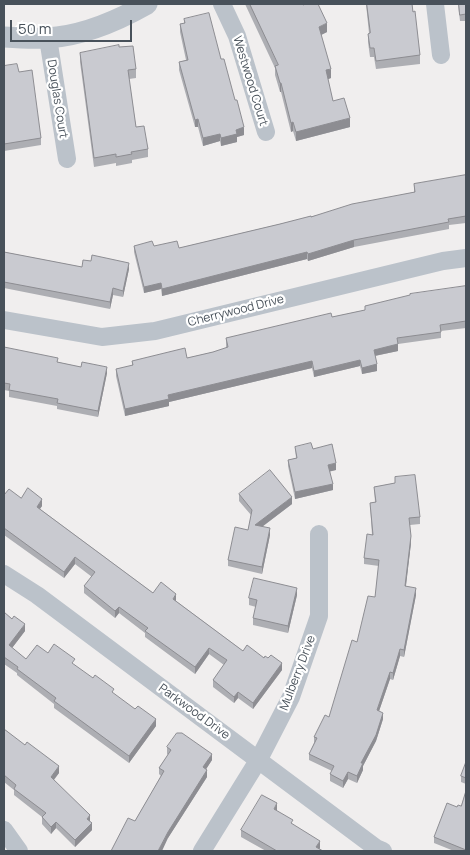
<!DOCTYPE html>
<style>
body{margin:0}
#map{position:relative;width:470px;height:855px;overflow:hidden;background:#f0eeee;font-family:Manrope,sans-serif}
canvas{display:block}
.frame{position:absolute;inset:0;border:5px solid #48515a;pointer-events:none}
.scale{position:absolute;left:10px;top:20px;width:122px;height:22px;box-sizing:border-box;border:2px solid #48515a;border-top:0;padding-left:6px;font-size:15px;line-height:18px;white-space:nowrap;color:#48515a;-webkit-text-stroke:4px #fff;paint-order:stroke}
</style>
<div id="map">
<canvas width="470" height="855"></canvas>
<div class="frame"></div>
<div class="scale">50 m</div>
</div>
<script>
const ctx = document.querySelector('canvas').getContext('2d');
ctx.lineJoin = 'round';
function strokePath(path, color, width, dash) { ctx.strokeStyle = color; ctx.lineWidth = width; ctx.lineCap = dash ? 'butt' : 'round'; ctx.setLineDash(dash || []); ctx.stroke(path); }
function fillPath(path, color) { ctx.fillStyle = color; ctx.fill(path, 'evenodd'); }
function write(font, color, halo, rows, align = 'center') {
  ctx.font = font + ' Manrope,sans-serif'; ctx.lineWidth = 4.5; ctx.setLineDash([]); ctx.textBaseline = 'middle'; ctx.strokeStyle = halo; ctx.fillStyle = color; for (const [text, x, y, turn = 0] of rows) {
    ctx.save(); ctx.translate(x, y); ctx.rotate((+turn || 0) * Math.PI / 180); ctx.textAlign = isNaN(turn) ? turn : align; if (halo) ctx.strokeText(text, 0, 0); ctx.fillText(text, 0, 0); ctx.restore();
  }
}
strokePath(new Path2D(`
 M222,4L237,36L266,132
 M435,4L441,55
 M48,38L67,159
 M4,320L102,337L155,331L443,261L466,258
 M4,574L37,595L376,848L383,851
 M4,830L19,851
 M202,851L259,759L291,697L319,616V534`), '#bbc2ca', 18);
strokePath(new Path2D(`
 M4,37C18,38 33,39 47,38C82,36 117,21 147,4`), '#bbc2ca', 21);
fillPath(new Path2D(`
 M245,4H302L327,32L321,35L331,78L327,79L333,101L350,127L296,141L293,131L291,132L281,92H280L275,75V68Z
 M366,4H412L420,55V64L376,69L374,57H370L368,42V34L369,33Z
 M458,4H466V21H460Z
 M184,19L221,59L244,135L237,137V142L221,146L220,141L203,146L198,127H195L179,70V62L186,60L180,32V24L184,23Z
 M119,47L136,69V78L129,79L136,127L148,149V157L132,160V163L116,166V163L94,167L80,62V53Z
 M4,66L19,72L41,138V145L4,151Z
 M466,175V223L449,225V229L354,247L308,261L307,259L162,296L161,289L144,293L134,252V246L179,248L414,192V184Z
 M4,252L82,267L129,269L123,297L113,295L110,309L4,288Z
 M466,286V328L441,331V338L398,344V351L375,356L377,371L362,374L360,366L314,377L312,368L169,402V406L125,416L116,376V369L132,366V361L187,358L213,352L226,348V338L332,317L365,310V306Z
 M4,347L58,362L107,373L98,417L57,409V406L9,397V391L4,390Z
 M295,447L313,449L336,470L330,471L333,490L295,499L288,466V460L296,458Z
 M395,477L420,517V524L410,525L411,543L406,586L416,595L404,657L400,656L393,680L390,679L379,711L383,719L376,741L363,766V770L357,783L348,779L343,788L330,781V774L332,771L309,760V754L314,743V737L329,717L375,597L379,566L364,564V558L372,535L370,503L375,502L374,487L395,483Z
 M239,494L292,504L262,527L270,535L262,574L228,566V560L248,530L251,515L239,501Z
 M4,495L21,498L42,506L40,509L153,593L176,601L243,651L264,658L282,670L253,709L238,698L234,703L213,687V680L224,665L209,654L195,674L145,637V633L119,613L115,618L84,593V586L92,577L75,564L64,578L4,535Z
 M297,595L288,633L253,625V618L256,607L249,605V598Z
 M4,612L25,631L12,648L26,659L48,653L75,666L156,726L129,763L54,708V704L17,675V673L4,664Z
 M4,729L59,773L54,780L90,822L92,830L75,847L56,828L51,834L42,824V817L14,795V790L4,782Z
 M167,747L212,760L206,769L207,777L168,838L135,821L161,776L159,774V768L168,755L167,754Z
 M466,762V784L461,782V776Z
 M466,791V851H454L434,843V837L457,807L461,806Z
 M277,810V811L320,848L319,849L323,851H266L241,837V830Z`), '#adaeb3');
fillPath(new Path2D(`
 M327,23V32L319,36V27Z
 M331,69V78L326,80V70Z
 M280,83H281V92H280Z
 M350,118V127L296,141V132Z
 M198,119V127H195V120Z
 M293,122V131L291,132V123Z
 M244,127V135L237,137V142L221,146V138L236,130Z
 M220,134V141L203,146V138Z
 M354,240V247L308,261V254Z
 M307,252V259L162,296V289Z
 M129,263V269L123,297V291Z
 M161,283V289L144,293V287Z
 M113,288V295L110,309V302Z
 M398,344V351L374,356V350Z
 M360,360V366L314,377V371Z
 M312,361V368L169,402V406L125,416V409L168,395Z
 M377,364V371L362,374V368Z
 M107,367V373L98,417V411Z
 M336,463V470L328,472V465Z
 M333,484V490L295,499V492Z
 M292,497V504L255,532V525Z
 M42,499V506L37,513V507Z
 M270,528V535L262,574V567Z
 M411,536V543L405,593V586Z
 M75,557V564L64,578V572Z
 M297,588V595L288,633V626Z
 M416,588V595L404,657V650Z
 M176,594V601L173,605V599Z
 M119,607V613L115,618V611Z
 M25,624V631L9,652V645Z
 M209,648V654L195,674V667Z
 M400,649V656L393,680V673Z
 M282,663V670L253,709V703Z
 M390,672V679L377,717V710Z
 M238,692V698L234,703V697Z
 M383,713V719L376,741L363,766V770L357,783V776L361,763Z
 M156,719V726L129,763V756Z
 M212,754V760L203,774V767Z
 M59,766V773L51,783V777Z
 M207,770V777L168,838L162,851H158L168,832Z
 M348,772V779L343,788V781Z
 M277,803V810L274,816V809Z
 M90,815V822L87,819Z
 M56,822V828L51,834V827Z
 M92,823V830L75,847V840Z
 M320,841V848L318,851L316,847Z`), '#8d8d92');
const building = new Path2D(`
 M250,4H302L303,5L306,4H318L327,23L319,27L331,69L326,70L333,101L344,98L350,118L296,132L293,122L291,123L281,83H280L275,66L278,65Z
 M367,4H412L413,12L415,11L420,55L376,61L374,48H370L368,34L370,33Z
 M459,4H466V14L460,15Z
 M209,13L221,59H224L235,100H237L244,127L236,130L237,134L221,138L220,134L203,138L198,119L195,120L179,62L188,60L180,24L185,23L184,19Z
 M119,45V47L133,46L136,69L128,70L136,127L144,126L148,149L131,152L132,154L116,157V154L94,158L80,53Z
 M17,64L19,72L32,70L41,138L4,144V66Z
 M466,175V216L448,219L449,222L354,240L308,254L307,252L162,289L161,283L144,287L134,246L152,241L154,246L177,241L179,248L280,224L311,216V217L352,204L415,192L414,184Z
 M4,252L82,267L83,260L91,261L92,255L129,263L123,291L113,288L110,302L4,282Z
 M466,286V321L440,325L441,332L397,338L398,344L374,350L377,364L362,368L360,360L314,371L312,361L168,395L169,399L125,409L116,369L133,365L132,361L185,348L187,358L213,352L228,347L226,338L331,313L332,317L365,310V306L410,295V294Z
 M4,347L58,358L57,362L81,367L82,362L107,367L98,411L57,403L58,399L9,390L10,384L4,383Z
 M311,443L313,449L332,444L336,463L328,465L333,484L295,492L288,460L297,458L295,447Z
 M270,470L292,497L255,525L270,528L262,567L228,560L235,527L248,530L252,510L239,494Z
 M415,475L420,517L409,518L411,536L405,586L416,588L404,650L400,649L393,673L390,672L377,710L383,713L376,735L361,763H363L357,776L348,772L343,781L330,774L334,766L309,754L317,738L314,737L325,715L329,717L352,640L357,642L368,596L375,597L379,560L364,558L367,534L373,535L370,503L376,502L374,487L395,483V477Z
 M28,488L42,499L37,507L153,593L161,582L176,594L173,599L243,651L247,645L264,658L265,656L268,658L271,655L282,663L253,703L238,692L234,697L213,680L227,660L209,648L195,667L145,631L148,628L119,607L115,611L84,586L95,572L75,557L64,572L4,528V495L9,489L21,498Z
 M254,578L297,588L288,626L253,618L257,600L249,598Z
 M4,612L12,619L14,616L25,624L9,645L26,659L37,645L48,653L54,644L75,659L72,663L93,678L95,675L114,689L112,692L135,709L138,706L156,719L129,756L54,701L56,698L17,669L18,667L4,657Z
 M4,729L25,745L27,742L59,766L51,777L90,815L87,819L92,823L75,840L56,822L51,827L42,817L46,813L14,789L16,785L4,775Z
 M177,733H182L212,754L203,767L207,770L168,832L158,851H111L128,818L135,821L164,771L159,768L171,750L167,747Z
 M466,762V778L461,776Z
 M466,791V850L434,837L447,803L457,807L458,805L461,806Z
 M262,795L277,803L274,809L293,820L291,823L320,841L316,847L323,851H277L241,830Z`);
fillPath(building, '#c9cad0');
strokePath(building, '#8d8d92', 1);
write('12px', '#48515a', '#fff', [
 ["Westwood Court",250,81,73],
 ["Douglas Court",57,99,81],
 ["Cherrywood Drive",236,311,-14],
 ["Mulberry Drive",298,673,-69],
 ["Parkwood Drive",194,712,36]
]);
</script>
